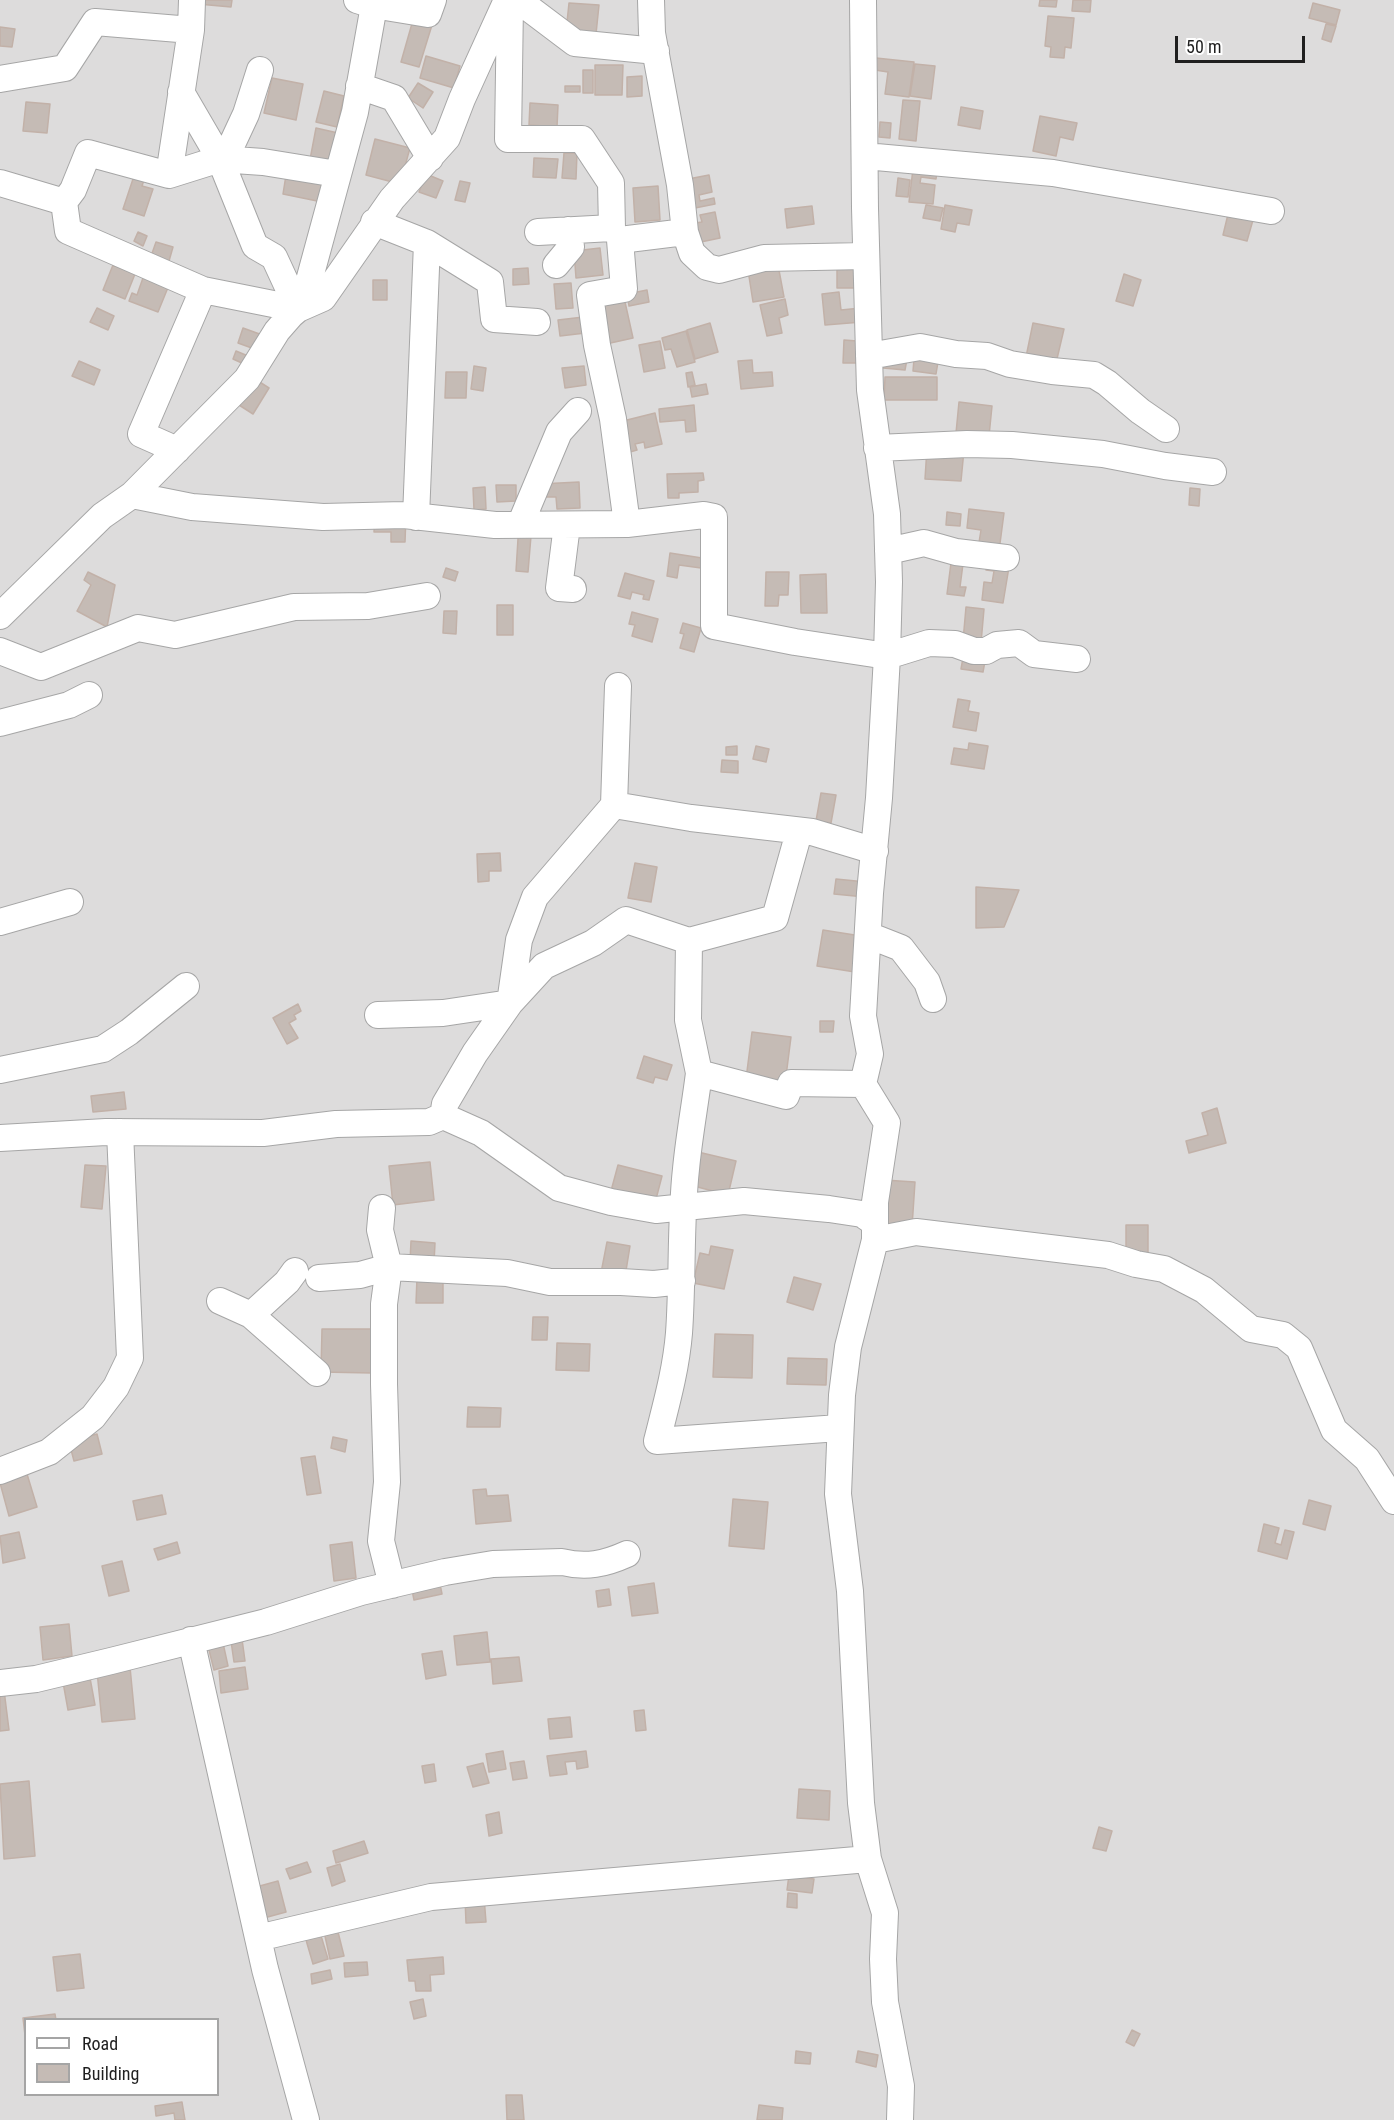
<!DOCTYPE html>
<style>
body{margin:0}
#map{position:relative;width:1394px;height:2120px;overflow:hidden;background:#f0ece6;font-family:"Roboto Condensed",sans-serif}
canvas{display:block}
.legend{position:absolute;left:24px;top:2018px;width:195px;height:78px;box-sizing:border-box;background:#fff;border:2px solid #a5a5a5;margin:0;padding:8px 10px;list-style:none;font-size:18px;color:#1f1f1f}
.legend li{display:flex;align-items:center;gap:12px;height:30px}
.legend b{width:30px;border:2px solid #a5a5a5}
.scale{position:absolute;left:1175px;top:36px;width:130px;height:27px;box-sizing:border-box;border:3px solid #1f1f1f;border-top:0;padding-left:8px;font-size:18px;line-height:21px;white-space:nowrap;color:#1f1f1f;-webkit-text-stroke:4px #fff;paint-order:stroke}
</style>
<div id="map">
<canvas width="1394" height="2120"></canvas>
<ul class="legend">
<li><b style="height:8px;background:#fff"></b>Road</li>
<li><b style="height:16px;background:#c5bbb5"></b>Building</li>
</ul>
<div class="scale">50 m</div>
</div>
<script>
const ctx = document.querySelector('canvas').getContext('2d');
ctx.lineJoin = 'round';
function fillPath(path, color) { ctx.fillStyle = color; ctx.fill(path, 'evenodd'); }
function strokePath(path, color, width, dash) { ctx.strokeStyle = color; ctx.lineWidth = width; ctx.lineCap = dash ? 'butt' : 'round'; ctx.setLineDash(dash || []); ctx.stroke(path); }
fillPath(new Path2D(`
 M0,0H1394V2120H0ZM26,2020H218V2094H26Z`), '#dddcdc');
const building = new Path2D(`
 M198,0H232L231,7L198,4Z
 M1040,0H1057L1056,7L1039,6Z
 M1073,0H1091L1090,12L1072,11Z
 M569,3L599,5L596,34L566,32Z
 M1313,3L1340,10L1336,25L1309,18Z
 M1048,16L1074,18L1071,48L1065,47L1064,58L1050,57L1051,47L1045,46Z
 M413,20L432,25L419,67L401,62Z
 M1326,24L1336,26L1331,42L1322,39Z
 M0,27L15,29L12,47L0,46Z
 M426,56L460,66L454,88L420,78Z
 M876,58L914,62L909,97L885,94L888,72L875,70Z
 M915,64L935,66L931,99L910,96Z
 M595,65H623L622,95H595Z
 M583,70H593V93H583Z
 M642,76V96L627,97V77Z
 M272,78L303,84L296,120L264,113Z
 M418,83L433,92L423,108L408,98Z
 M565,86H580V92H565Z
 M324,91L344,96L337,127L316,122Z
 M903,100L920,101L916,141L899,139Z
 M26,102L50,104L47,133L23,131Z
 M530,103L558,105L557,127L529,125Z
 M961,107L983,111L980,129L958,125Z
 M1040,116L1077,123L1073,140L1060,137L1056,156L1033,151Z
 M880,122L891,123L890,138L879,137Z
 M316,128L338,133L331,169L309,165Z
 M375,139L410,148L400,184L366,175Z
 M564,153H577L576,179L562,178Z
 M534,158L558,159L556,178L533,177Z
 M913,169L937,172L936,179L921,177L920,183L935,185L933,204L909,202Z
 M426,174L443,181L436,198L419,192Z
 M286,175L325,183L322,202L283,194Z
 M709,175L712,192L699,195L700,201L714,198L715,204L690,209L683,180Z
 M134,176L144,180L142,186L153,189L144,216L123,209Z
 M898,178L910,180L908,197L896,196Z
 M460,181L470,183L465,202L455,200Z
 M658,186L660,220L635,222L633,188Z
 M926,205L943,208L940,221L923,218Z
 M945,205L972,210L969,225L957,223L955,232L941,229Z
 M812,206L814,224L787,228L785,209Z
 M1230,206L1255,213L1247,241L1223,235Z
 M715,212L720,238L696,243L695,223L702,222L700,215Z
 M138,232L147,236L143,246L134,241Z
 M156,242L173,247L167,268L149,262Z
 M600,248L603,275L576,278L574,251Z
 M837,256H858V288H837Z
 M113,265L135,274L125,299L103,290Z
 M778,265L784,297L753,302L748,270Z
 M528,268L529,284L513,285V269Z
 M1124,274L1141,280L1133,306L1116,301Z
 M144,275L169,285L158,312L129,301L132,293L137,295Z
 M373,280H387V300H373Z
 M571,283L573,308L556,309L554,284Z
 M647,290L649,302L629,306L627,294Z
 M839,292L841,310L861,308L862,322L825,325L822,294Z
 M623,293L633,338L606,344L597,299Z
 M785,299L788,315L779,318L782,333L767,336L760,305Z
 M97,308L114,316L108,330L90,322Z
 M592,316L594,332L560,336L558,320Z
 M710,323L718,352L695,359L687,330Z
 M1033,323L1064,329L1056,363L1026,357Z
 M243,328L265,336L260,351L238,343Z
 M686,331L695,362L677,367L671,349L665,350L662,338Z
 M844,340L857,341V363H843Z
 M660,341L665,368L644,372L639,345Z
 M236,351L248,356L244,364L233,359Z
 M885,356L907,359L905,370L883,368Z
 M914,359L938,362L936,374L913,371Z
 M752,360L753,373L772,372L773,386L741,389L738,361Z
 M79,361L100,370L94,385L72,376Z
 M474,366L486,368L483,391L471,389Z
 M584,366L586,385L565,388L562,368Z
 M446,372H467L466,398H445Z
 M692,372L695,385L688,387L686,373Z
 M885,377H937V400H884Z
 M255,379L269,388L253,414L239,405Z
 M706,384L708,394L692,397L690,387Z
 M959,402L992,406L989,436L956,433Z
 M694,405L696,431L686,432L685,420L660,422L659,409Z
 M655,413L662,444L645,448L644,442L635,444L637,450L630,452L623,421Z
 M927,448L964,450L961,481L925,479Z
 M703,473L704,480L698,481V492L679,493V498H668L667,474Z
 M579,482L580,508L557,509L556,497H540V484Z
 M496,485H516V501L497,502Z
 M485,487L486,509L474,510L473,488Z
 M1190,488L1200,489L1199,506L1189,505Z
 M969,509L1004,513L999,551L978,549L981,530L967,528Z
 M947,512L961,514L960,526L946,525Z
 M375,514L406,515L405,542H391V532H374Z
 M519,523L532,524L528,572L516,571Z
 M670,553L702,558L701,568L679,565L677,578L667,576Z
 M951,563L963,564L960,587H966L964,596L947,594Z
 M987,564L1009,567L1003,603L982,600L984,582L992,583L994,571L986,570Z
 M446,568L458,572L455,581L443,577Z
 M88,572L115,585L107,627L77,611L91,585L84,580Z
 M766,572H789L788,595H779L778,606H765Z
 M625,573L654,581L649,600L643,599L644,595L632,592L630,599L618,596Z
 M826,574L827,613H801L800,575Z
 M497,605H513V635H497Z
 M966,607L984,609L981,643L963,641Z
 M444,611H457L456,634L443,633Z
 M632,612L658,619L652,642L632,636L635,625L629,624Z
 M683,623L701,628L694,652L680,648L684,634L680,633Z
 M963,658L985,661L983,672L961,669Z
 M958,699L970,701L968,711L979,713L976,731L953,727Z
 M969,743L988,746L984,769L951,764L954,748L968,750Z
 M737,746V755H726V747Z
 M756,746L769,749L766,762L753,759Z
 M722,760L738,761V773L721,772Z
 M821,793L836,795L831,823L816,821Z
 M500,853L501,871H489V881L478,882L477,854Z
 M635,863L657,867L651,902L628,898Z
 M836,879L866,882L865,897L834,894Z
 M976,887L1019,890L1004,927L976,928Z
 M823,930L861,936L855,972L817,966Z
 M298,1004L301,1011L294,1015L296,1019L289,1023L298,1038L287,1044L273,1018Z
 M820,1021H834L833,1032H820Z
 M752,1032L791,1037L785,1084L746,1079Z
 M644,1056L672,1065L667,1080L655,1077L653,1083L637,1078Z
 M124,1092L126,1109L93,1112L91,1096Z
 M1217,1108L1226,1143L1189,1153L1186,1141L1208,1135L1202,1113Z
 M698,1152L736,1161L728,1195L690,1185Z
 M430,1162L434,1200L393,1205L389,1166Z
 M85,1165L106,1166L102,1209L81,1207Z
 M618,1165L662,1176L655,1203L611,1191Z
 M884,1180L915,1182L912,1227L881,1225Z
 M1126,1225H1148V1253H1126Z
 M411,1241L435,1243L434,1263L410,1262Z
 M607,1242L630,1246L625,1277L601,1273Z
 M711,1246L733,1250L724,1289L693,1283L700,1253L709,1255Z
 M794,1277L821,1284L813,1310L787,1302Z
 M417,1278H443V1303H416Z
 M533,1317H548L547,1340H532Z
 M322,1329H373L372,1373L321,1372Z
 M715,1334L753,1335L752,1378L713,1377Z
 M557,1343L590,1344L589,1371L556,1370Z
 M788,1358L827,1359L826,1385L787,1384Z
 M468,1407L501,1408L500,1427H467Z
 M97,1434L102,1454L74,1461L69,1442Z
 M333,1437L347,1440L345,1452L331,1448Z
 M315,1456L321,1493L307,1495L301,1458Z
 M27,1474L37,1507L9,1516L0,1483Z
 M486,1489L487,1496L508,1495L511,1521L476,1524L473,1490Z
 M162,1495L166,1514L137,1520L133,1501Z
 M733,1499L768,1502L764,1549L729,1546Z
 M1309,1500L1331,1506L1325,1530L1303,1524Z
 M1264,1524L1279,1528L1275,1543L1281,1545L1285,1530L1294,1532L1287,1559L1258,1551Z
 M19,1532L25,1558L3,1563L0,1536Z
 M177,1542L180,1553L158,1560L154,1549Z
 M352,1542L356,1578L334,1581L330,1545Z
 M122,1561L129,1591L109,1596L102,1566Z
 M438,1574L442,1594L414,1600L410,1580Z
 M654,1583L658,1613L632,1616L628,1587Z
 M609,1589L611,1605L598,1607L596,1591Z
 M69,1624L72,1656L43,1660L40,1627Z
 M487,1632L490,1662L457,1665L454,1636Z
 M205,1634L223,1643L228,1666L214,1670Z
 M242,1639L245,1661L234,1662L231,1641Z
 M442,1651L446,1675L426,1679L422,1654Z
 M519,1657L522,1681L493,1684L491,1659Z
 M130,1667L135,1719L102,1722L97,1671Z
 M245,1667L248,1689L221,1693L219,1671Z
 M90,1678L95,1705L68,1710L63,1682Z
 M0,1690H4L9,1730L0,1731Z
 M644,1710L646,1730L636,1731L634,1711Z
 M570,1717L572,1737L550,1739L548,1719Z
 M503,1751L506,1769L489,1772L486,1754Z
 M586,1751L588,1767L577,1769L576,1761L565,1762L567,1774L550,1776L547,1756Z
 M524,1761L527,1778L513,1780L510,1763Z
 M483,1763L489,1783L473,1787L467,1767Z
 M434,1764L436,1781L425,1783L422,1766Z
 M29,1781L35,1856L4,1859L0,1784Z
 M799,1789L830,1791L829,1820L797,1818Z
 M499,1812L502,1833L489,1836L486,1815Z
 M1099,1827L1112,1831L1106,1851L1093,1848Z
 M364,1841L368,1853L336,1863L333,1851Z
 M307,1862L311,1872L290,1879L286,1869Z
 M340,1864L345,1881L332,1886L327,1868Z
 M789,1875L814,1879L812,1893L787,1890Z
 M278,1881L286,1912L264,1918L256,1887Z
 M788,1893L797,1894V1908L787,1907Z
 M484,1897L486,1922L466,1923L465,1898Z
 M336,1924L344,1956L330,1959L323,1927Z
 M319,1929L328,1959L313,1964L304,1933Z
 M80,1954L84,1988L57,1991L53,1957Z
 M443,1957L444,1974L430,1975L431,1991H416L415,1981H409L407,1960Z
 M367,1962L368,1975L345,1977L344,1963Z
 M330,1970L332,1979L312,1984L311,1974Z
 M423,1999L426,2016L414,2019L410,2002Z
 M55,2014L56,2020H26V2044L23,2018Z
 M1132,2030L1140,2034L1134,2046L1126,2042Z
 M796,2051L811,2053L810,2064L795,2063Z
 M858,2051L878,2055L876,2067L856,2062Z
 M506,2095H522L524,2120H507Z
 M182,2102L185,2120H175L174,2113L156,2116L155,2106Z
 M759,2105L783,2108L782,2120H757Z`);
fillPath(building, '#c5bbb5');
strokePath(building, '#c2b1a8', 1.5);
const minor = new Path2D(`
 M357,0L373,5L428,14L433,0
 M518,0L575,43L656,51
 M651,0L652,33L680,185L685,232L692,253L707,267L719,270L764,258L865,256
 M863,0L865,208L870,390L887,514L889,582L887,656L879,798L870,893L863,1016L870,1054L863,1084L887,1123L875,1202V1240L848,1347L842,1395L838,1494L850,1591L861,1803L868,1859L885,1913L883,1959L885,2002L901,2086L900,2120
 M510,4L508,139H582L611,183L612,228L538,232
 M0,79L65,68L95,22L191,30
 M359,86L394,98L430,158
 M181,92L220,159L255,246L274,257L298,309
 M865,156L1053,173L1271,211
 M225,159L246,114L260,70
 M169,175L191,30L192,0
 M0,183L64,202L73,190L88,153L169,175L220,159L263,162L337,174
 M64,202L68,231L203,290L298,309
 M374,222L427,243L490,282L494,319L537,322
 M556,265L571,247L569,230
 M298,309L309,281L355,112L375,0
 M869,356L920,347L956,354L987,356L1010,364L1052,371L1094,375L1107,383L1140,411L1166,429
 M877,448L967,444L1012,445L1103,454L1165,466L1213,472
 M177,450L141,434L203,290
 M132,495L192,507L323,517L404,515L495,525L627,524L704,515L714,517V626L795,642L887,656L929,643L955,644L974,651H986L997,645L1019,643L1034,654L1077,659
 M416,517L427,243
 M627,524L613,419L597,345L590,295L624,289L620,240L685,232
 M520,525L559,432L578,411
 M567,525L559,588L573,589
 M888,551L924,543L956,552L1006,558
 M0,616L102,516L132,495L247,379L277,331L291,315L298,309L323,298L392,199L447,138L462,99L507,0
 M0,651L41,667L138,628L175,635L294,607L368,606L427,596
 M618,686L614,805L691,818L812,832L875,851
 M0,723L69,705L89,695
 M799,832L775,918L689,941L688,1020L699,1073L786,1096L791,1083L863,1084
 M0,922L70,902
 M868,935L901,948L927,982L933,999
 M378,1015L443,1013L510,1003L519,940L535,897L614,805
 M0,1070L103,1049L129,1032L186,986
 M699,1073C695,1105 689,1137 686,1169C680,1223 683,1278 679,1333C676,1370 666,1405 657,1441L839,1428
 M443,1116L445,1104L475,1053L510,1003L544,966L593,943L626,920L689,941
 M0,1138L106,1132L263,1133L336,1124L429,1122L443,1116L481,1133L559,1188L611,1202L656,1210L744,1201L829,1209L862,1214L875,1223
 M382,1208L380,1230L389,1267L384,1304V1384L387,1482L381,1541L392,1585
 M875,1240L916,1232L1108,1255L1136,1264L1164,1269L1204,1290L1251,1329L1283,1335L1299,1348L1334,1430L1367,1459L1394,1501
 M319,1278L360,1275L389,1267L507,1273L550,1282H621L654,1284L682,1281
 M220,1301L251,1315L317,1373
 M251,1315L287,1282L295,1271
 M0,1471L49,1452L93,1417L116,1387L130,1358L120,1132
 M191,1640L265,1969L306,2120
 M0,1683L36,1679L111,1661L266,1622L361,1592L445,1572L493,1564L562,1562C586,1568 605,1564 627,1554
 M258,1938L431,1897L868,1859`);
strokePath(minor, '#a6a6a6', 28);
strokePath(minor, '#fff', 26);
</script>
